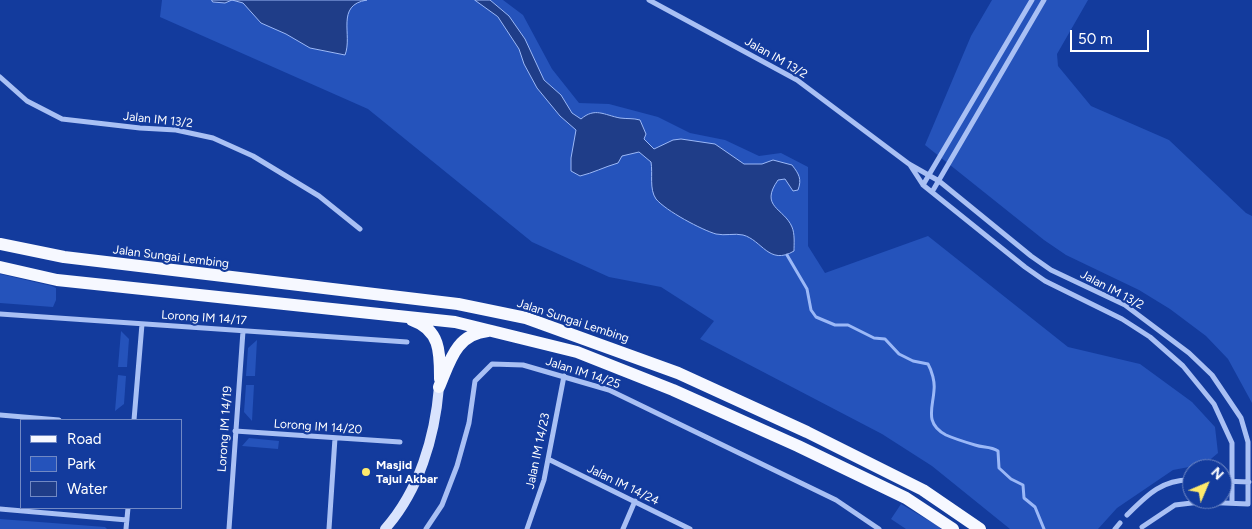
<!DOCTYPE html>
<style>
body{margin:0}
#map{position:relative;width:1252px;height:529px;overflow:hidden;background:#133b9d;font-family:Figtree,sans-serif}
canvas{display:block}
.legend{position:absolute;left:20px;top:419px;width:162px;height:90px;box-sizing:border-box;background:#133b9d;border:1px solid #7189c4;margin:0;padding:6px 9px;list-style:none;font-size:15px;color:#fff}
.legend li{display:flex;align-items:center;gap:10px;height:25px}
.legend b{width:25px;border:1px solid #7189c4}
.north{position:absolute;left:1182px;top:459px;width:50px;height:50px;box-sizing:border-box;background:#133b9d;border:1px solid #7189c4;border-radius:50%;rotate:45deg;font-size:14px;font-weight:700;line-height:20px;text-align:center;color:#fff}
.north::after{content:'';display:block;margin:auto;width:18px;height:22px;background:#ffea6c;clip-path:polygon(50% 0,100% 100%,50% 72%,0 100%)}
.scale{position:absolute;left:1070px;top:30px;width:79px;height:22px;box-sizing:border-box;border:2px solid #fff;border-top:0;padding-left:6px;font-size:15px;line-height:18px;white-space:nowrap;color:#fff;-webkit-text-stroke:4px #133b9d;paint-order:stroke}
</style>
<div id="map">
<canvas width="1252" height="529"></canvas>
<ul class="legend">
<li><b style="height:6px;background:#f6f8ff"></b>Road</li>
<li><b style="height:14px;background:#2553bb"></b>Park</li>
<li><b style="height:14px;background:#1f3d88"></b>Water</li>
</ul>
<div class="north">N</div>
<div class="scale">50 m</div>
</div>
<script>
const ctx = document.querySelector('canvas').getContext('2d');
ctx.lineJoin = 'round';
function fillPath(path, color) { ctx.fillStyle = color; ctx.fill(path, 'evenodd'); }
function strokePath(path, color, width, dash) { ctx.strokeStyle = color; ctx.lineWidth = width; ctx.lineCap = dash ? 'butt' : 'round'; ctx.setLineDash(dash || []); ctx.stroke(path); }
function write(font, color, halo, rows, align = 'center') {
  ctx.font = font + ' Figtree,sans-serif'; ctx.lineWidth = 4.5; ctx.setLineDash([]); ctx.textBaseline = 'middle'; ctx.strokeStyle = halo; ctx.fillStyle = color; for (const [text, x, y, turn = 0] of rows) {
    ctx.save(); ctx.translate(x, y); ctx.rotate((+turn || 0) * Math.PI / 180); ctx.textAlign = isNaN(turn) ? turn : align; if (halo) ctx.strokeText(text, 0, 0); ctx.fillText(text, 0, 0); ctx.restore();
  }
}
fillPath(new Path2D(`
 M162,0H503L523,15L552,69L579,103L609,104L658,117L690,133L725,140L759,156L781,153L808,167V246L825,273L928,236L1068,347L1140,364L1192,402L1215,427L1218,453L1205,464L1173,470L1117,508L1098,529H1010L932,466L882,434L700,339L714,321L661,287L609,277L532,242L368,109L160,17Z
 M992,0H1088L1057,54L1058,66L1091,106L1169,140L1246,213L1252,216V403L1228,359L1206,336L1170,309L1139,290L1066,255L1044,240L925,145L971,36Z
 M0,274L52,286L56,288V300L53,307L0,303Z
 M121,331L129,339L127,367H118Z
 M257,340L255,376H246L248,348Z
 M118,375L126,376L124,404L115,411Z
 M246,385H254L252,421L244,412Z
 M249,438L279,441L278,449L242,446Z
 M901,504L938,526L941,529H906L891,519Z
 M0,519L105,527L107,529H0Z`), '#2553bb');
const water = new Path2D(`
 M212,0H367C335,5 353,35 345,55L310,48L286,34L261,23L243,3L232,0L225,3L213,2Z
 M475,0H490L509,16L525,39L544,80L561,95L572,113L581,119C595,107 604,115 620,118C627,119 633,118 640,120L646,134L644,139L654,149L673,140L681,139L715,144L744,164H762L773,160L792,165C799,174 802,179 798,190L793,191L785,179L778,180C759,207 784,208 792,227C795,234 794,244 794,251C769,266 762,240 743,235C735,233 725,236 716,234C702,230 666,211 656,199C649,189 653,174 651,162L639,152L622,156L618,163C604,167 593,173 580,176L571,171V158L576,130L560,116L537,88L524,64L519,49L498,17Z`);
fillPath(water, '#1f3d88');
strokePath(water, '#9bb8f7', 1);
strokePath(new Path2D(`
 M787,255L807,289L811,310L816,317L835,325H848L874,338L885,339L899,354L913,361L928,364C932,371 935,382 934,390C933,408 924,423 946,435C955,439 965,442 975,445C984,448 990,446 998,451L999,468L1011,479L1023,485L1024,498L1035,507L1044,529`), '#9bb8f7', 3);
strokePath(new Path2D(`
 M649,0L797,80L909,164L939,181L1031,256L1051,270L1125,305L1189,353L1212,375L1241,418L1248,442V504L1200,502L1175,505L1142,527
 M0,77L27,101L62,119L140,128L176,130L213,138L253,156L319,196L360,229
 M910,165L923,185L1025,267L1045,281L1122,319L1150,337L1183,366L1214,404L1232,443V503
 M923,185L1032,0
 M932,192L1044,0
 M0,314L407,342
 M0,415L59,420
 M134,420L142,324
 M235,431L400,442
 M548,459L690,529
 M1222,481L1249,482
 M0,509L127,520
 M1127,515C1147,495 1162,479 1192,480
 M126,529L128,508
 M229,529L243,331
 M329,529L335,438
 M426,529L442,505L457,466L469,423L475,381L492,364L523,365L609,390L836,500L879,529
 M527,529L544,480L564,376
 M623,529L635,501
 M1115,529L1120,523`), '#a9c0f4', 5);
strokePath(new Path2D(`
 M385,529C419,491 435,437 439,387`), '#d9e3fd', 10);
strokePath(new Path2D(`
 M0,244L64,257L458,304L526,318L678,373L807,432L923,490L980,529
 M0,267L57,280L455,322L577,352L673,390L798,446L906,498L953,529
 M412,320C441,330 440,354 440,379
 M439,387C450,361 456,334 488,331`), '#f6f8ff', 12);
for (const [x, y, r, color] of [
 [366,472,5,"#ffea6c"]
]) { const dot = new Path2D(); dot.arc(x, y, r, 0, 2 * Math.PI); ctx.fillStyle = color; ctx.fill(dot); strokePath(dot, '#133b9d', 2); }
write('12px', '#fff', '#133b9d', [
 ["Jalan IM 13/2",776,58,30],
 ["Jalan IM 13/2",158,120,6],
 ["Jalan Sungai Lembing",171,257,7],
 ["Jalan IM 13/2",1112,290,28],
 ["Lorong IM 14/17",204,318,4],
 ["Jalan Sungai Lembing",573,321,18],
 ["Jalan IM 14/25",583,373,18],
 ["Lorong IM 14/20",318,427,4],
 ["Lorong IM 14/19",225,429,-86],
 ["Jalan IM 14/23",538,451,-78],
 ["Jalan IM 14/24",623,485,26]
]);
write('bold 12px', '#fff', '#133b9d', [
 ["Masjid",376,465],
 ["Tajul Akbar",376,479]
], 'left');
</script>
